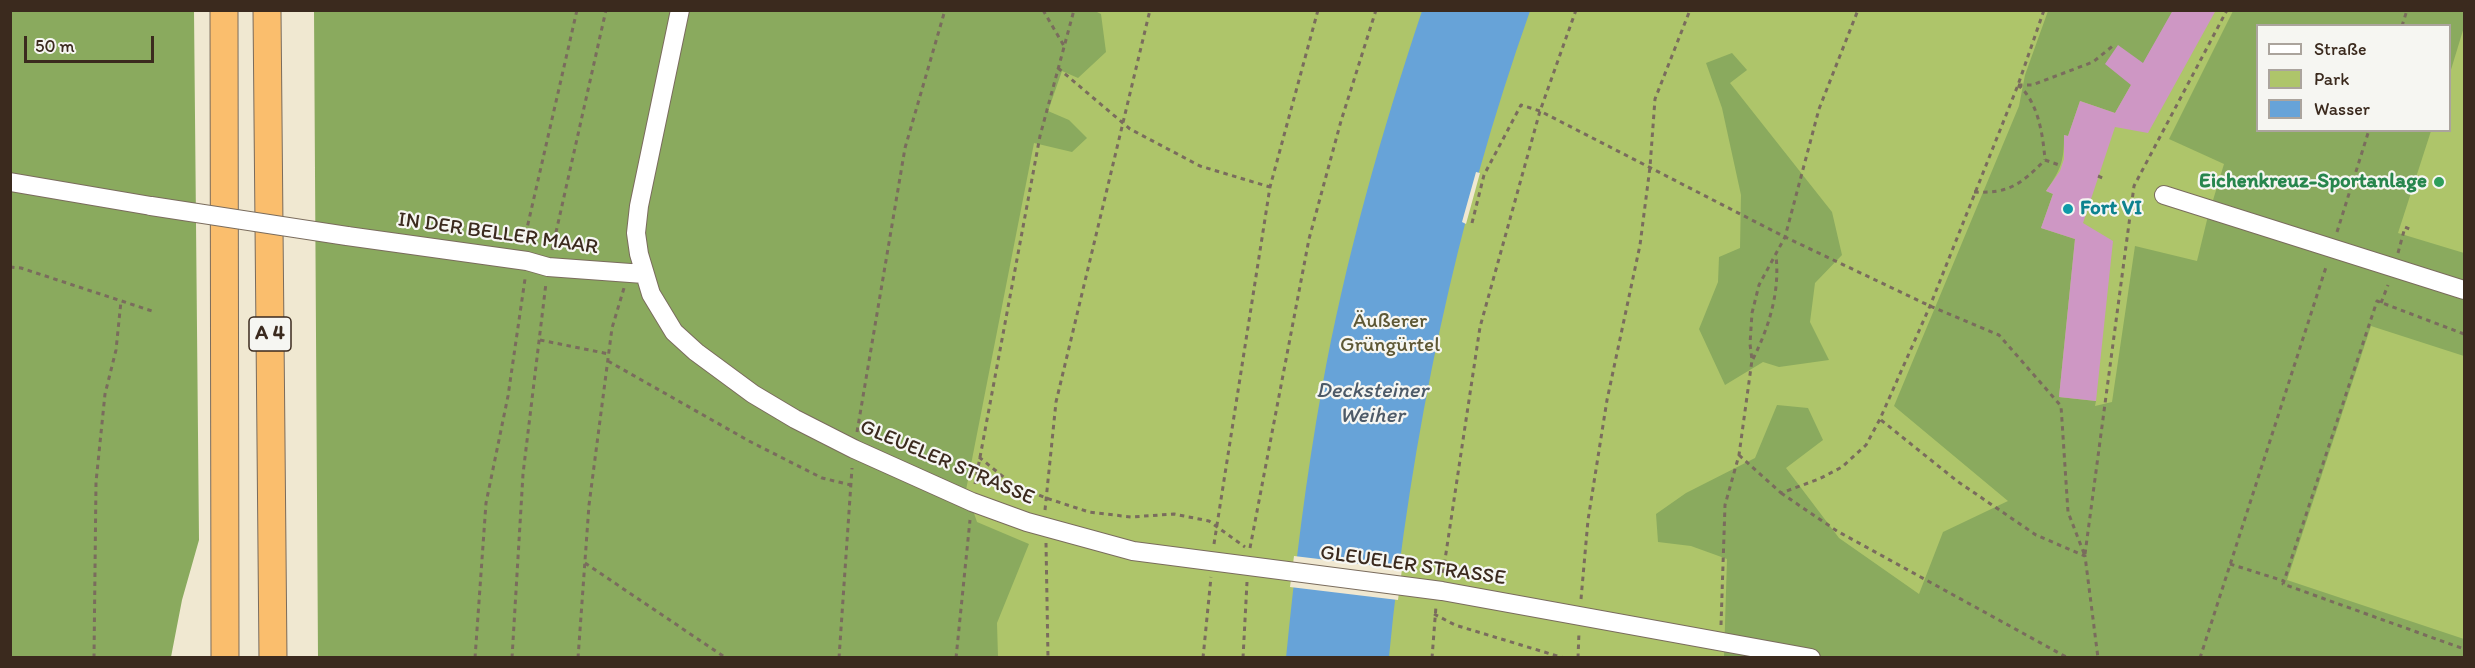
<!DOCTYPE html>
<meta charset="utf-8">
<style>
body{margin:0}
#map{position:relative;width:2475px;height:668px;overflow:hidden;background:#f0e8d1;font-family:Itim,sans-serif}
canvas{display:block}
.frame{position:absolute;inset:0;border:12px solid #3b2a1e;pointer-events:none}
.legend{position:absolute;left:2256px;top:24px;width:195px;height:108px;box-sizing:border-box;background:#f6f6f2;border:2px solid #aba49d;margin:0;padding:8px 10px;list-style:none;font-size:18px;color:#3b2a1e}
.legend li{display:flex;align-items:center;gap:12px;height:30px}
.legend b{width:30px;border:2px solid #aba49d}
.scale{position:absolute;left:24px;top:36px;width:130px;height:27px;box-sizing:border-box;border:3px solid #3b2a1e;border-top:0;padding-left:8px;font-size:18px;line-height:21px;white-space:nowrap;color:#3b2a1e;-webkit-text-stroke:4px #f6f6f2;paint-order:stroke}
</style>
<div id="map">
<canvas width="2475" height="668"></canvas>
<div class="frame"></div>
<ul class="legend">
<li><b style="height:8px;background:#fff"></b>Straße</li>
<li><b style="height:16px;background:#aec56a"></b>Park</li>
<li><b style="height:16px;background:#67a3d8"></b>Wasser</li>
</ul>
<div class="scale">50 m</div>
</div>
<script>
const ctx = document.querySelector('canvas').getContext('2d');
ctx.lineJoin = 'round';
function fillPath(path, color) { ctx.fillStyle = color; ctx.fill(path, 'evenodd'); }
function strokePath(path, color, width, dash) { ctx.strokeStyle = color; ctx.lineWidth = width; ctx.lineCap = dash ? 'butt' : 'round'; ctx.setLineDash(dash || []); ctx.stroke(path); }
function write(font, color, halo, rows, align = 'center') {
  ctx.font = font + ' Itim,sans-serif'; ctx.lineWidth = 4.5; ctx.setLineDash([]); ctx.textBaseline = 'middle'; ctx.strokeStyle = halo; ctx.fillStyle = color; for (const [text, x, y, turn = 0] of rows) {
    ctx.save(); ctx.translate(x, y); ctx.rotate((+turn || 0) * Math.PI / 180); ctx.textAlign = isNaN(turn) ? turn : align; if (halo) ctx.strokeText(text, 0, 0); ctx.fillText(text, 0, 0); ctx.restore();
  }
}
fillPath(new Path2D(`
 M316,11H2464V657H320ZM2258,26H2450V130H2258Z`), '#aec56a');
fillPath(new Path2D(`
 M1093,10L1101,14L1106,52L1078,78L1062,71L1048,111L1069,120L1087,138L1072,152L1034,143L966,490L977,522L1029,544L997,623L998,657H318L314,11Z
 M10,11H194L199,540L182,600L171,657H11Z
 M2048,11H2173L2115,113L2080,101L2068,136L2064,135C2064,162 2061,169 2046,191L2053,194L2041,228L2075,239L2059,397L2096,401L2095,406L2112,402L2135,246L2197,261L2207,220L2224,164L2169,139L2233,11H2464V27L2450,73V26H2258V130L2431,131L2398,233L2464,253V356L2371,326L2287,580L2464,639V657H1724L1727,559L1691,546L1658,542L1656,514L1686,493L1755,458L1777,405L1808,408L1823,440L1786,468L1839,538L1919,594L1943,532L2008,501L1894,406L2019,106L2025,75Z
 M1732,53L1747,70L1730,83L1832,212L1842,255L1815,283L1810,322L1829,360L1779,367L1763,362L1725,385L1699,329L1718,282L1719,257L1740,248L1741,195L1722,108L1706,63Z`), '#8aaa5e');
fillPath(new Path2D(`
 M1422,11H1530C1456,220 1411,436 1389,657L1286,658C1295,567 1306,477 1322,388C1345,260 1381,134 1422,11Z`), '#67a3d8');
fillPath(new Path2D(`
 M1476,172L1480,173L1466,224L1462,222Z
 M1294,556L1402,569L1398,600L1290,587Z`), '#f0e8d1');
fillPath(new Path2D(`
 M2173,10H2216L2148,133L2115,127L2083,223L2113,241L2096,401L2059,397L2075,239L2041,228L2053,194L2046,191L2060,171L2064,159V135L2068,136L2080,101L2115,113L2131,85L2105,64L2118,45L2143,63Z`), '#ce97c4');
const minor = new Path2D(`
 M680,10L639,206L636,233L639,254L651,294L674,332L696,352L753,394L795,419L854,449L972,502L1027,522L1133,551L1442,591L1811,658
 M10,182L151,206
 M2164,195L2464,290
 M347,236L527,261L548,267L644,274`);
const highway = new Path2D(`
 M224,10L225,658
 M267,10L273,658`);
strokePath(minor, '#7a6c5d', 20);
strokePath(highway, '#7a6c5d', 29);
strokePath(new Path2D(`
 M1043,10L1064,46
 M2402,26L2407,10
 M1058,68L1130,129L1200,166L1270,187
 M2018,85H2032L2093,62L2114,45
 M2018,85C2038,101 2043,135 2045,160
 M2045,160L2062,166
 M2098,176L2105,179
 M1974,192C2009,194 2021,184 2045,160
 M1472,223L1484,175L1521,105L1540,111L1785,237L1930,306L1999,335L2061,406L2068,512L2085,556
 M2337,232L2369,130
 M525,243V237L577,10
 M552,250L606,10
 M2398,253L2405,227L2412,230
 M10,267L21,268L152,311
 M2381,303L2388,285
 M2464,334L2377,301L2283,584L2464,649
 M540,340L609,354
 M1753,359C1769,327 1780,292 1776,256
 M608,361L749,441L822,478L851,485
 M1881,420L1957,481L2036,535L2085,556L2098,658
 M857,432L905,148L945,10
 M1739,455L1781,493L1819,479L1842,467L1866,445L1880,419L1930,306L2018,85L2044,10
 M979,457L1012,484L1046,498L1089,512L1131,517L1174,514L1209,521L1245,547
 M975,484L1040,136L1074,10
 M1781,493L1837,531L2068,658
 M1045,510L1056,402L1150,10
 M1046,543L1048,658
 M1214,544L1270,187L1318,10
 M1250,548L1309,239L1341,121L1376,10
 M2085,554L2134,186L2227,10
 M585,563L726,658
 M2230,564L2284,581
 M1443,573L1480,327L1540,111L1576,10
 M1581,599L1588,520L1607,400L1640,245L1650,167L1655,99L1690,10
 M1434,614L1455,625L1564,658
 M1721,625L1725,505L1739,455L1752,360L1750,344L1752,313L1759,285L1785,237L1819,109L1858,10
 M94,658L96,482L105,394L116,350L121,301
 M475,658L486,503L508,396L525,279
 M512,658L523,474L546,283
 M578,658L589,505L612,328L624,288
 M839,658L852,468
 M956,658L970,520
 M1203,658L1211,577
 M1243,658L1247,582
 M1432,658L1436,606
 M1578,658L1579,632
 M2200,658L2327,264`), '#7a6c5d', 3, [4.5, 4.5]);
strokePath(minor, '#fff', 18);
strokePath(highway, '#fabe6d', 27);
const minorBridge = new Path2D(`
 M151,206L347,236`);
strokePath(minorBridge, '#7a6c5d', 20, []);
strokePath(minorBridge, '#fff', 18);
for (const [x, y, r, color] of [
 [2439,182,6,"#2e9e5b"],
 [2068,209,6,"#0f9aa8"]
]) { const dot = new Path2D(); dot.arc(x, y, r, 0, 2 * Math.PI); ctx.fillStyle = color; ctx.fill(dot); strokePath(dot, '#f6f6f2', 2); }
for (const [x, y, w] of [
 [270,334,42]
]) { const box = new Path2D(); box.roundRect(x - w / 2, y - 17, w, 34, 4.5); ctx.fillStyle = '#f6f6f2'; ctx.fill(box); strokePath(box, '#3b2a1e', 1.5); }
write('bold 20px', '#3b2a1e', null, [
 ["A 4",270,334]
]);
write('bold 21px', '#27864d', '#f6f6f2', [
 ["Eichenkreuz-Sportanlage",2427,182]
], 'right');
write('bold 21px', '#0d838f', '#f6f6f2', [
 ["Fort VI",2080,209]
], 'left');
write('21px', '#3b2a1e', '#f6f6f2', [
 ["IN DER BELLER MAAR",498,234,8],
 ["GLEUELER STRASSE",947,463,23],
 ["GLEUELER STRASSE",1413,566,8]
]);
write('21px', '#5e5835', '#f6f6f2', [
 ["Äußerer",1390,322],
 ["Grüngürtel",1390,346]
]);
write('italic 22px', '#4d5a68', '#f6f6f2', [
 ["Decksteiner",1372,391],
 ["Weiher",1372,416]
]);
</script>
